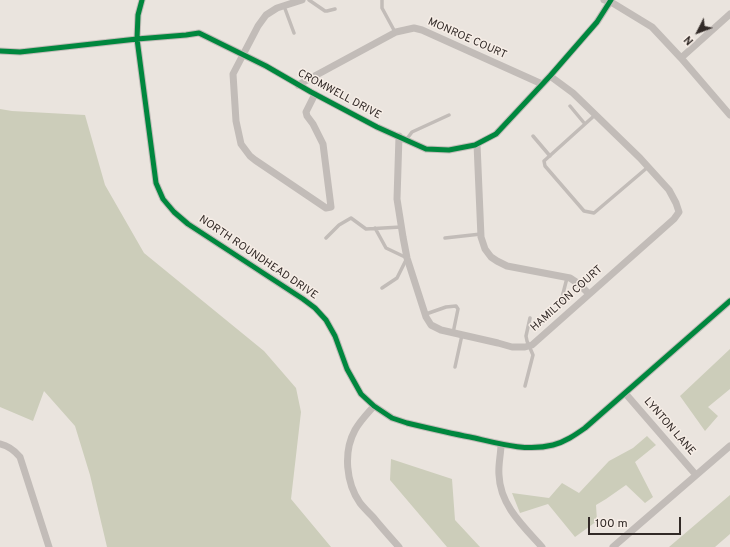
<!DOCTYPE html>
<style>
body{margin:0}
#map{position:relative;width:730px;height:547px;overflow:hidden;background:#eae4de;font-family:Overpass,sans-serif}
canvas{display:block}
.north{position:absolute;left:678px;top:12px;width:40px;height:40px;-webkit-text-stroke:3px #f6ede6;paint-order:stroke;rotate:228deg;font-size:11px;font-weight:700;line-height:16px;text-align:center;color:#322a27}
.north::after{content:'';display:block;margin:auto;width:14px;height:18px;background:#322a27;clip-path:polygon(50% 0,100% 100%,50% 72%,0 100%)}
.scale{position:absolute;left:588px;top:517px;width:93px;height:18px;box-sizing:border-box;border:2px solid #322a27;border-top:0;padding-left:5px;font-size:12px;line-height:14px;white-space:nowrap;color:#322a27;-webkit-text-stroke:3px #f6ede6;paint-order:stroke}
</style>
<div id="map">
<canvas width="730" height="547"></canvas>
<div class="north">N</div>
<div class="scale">100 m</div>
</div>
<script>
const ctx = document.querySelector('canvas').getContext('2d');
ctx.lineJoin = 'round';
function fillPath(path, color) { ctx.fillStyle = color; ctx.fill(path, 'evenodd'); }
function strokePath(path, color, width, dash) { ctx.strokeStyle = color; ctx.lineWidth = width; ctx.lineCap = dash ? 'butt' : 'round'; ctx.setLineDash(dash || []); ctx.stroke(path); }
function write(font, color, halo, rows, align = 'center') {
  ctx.font = font + ' Overpass,sans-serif'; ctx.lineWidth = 3; ctx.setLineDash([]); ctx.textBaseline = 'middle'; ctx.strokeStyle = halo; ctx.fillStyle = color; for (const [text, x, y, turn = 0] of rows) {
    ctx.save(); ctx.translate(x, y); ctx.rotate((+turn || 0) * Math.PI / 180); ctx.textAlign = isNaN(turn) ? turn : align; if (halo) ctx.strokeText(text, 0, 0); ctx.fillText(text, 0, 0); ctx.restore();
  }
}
fillPath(new Path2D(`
 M0,109L12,111L85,115L105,185L144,253L264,351L296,388L301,412L291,499L331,547H107L90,475L75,426L44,391L33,421L0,407Z
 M730,349V389L708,407L718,416L705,431L680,396Z
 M647,436L656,445L635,462L653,497L645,503L626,485L606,499L596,505L597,521L575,537L548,504L520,513L512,493L549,498L562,483L579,493L609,461L633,448Z
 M391,459L452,479L455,520L480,547H447L390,480Z
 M730,495V534L715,547H669Z`), '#cccdba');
strokePath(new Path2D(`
 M309,0L325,11H327L335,9
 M382,0V8L395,32
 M284,6L294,33
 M570,106L585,124
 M595,115L544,161L545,166L584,211L594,213L648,167
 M533,136L550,156
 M406,140L412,132L449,115
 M375,228L386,248L407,258L397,278L382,288
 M326,238L339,225L351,218L366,229L401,227
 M445,238L481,234
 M560,305L567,278
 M426,314L446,307L456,306L458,309L453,333
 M455,367L462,335
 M525,386L533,355L527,341L526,336L530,318`), '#c2bcb8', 3.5);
strokePath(new Path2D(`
 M142,0L138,15L137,39L156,183L163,199L174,212L188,224L303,299L315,308L326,320L335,336L347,369L361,394L374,406L392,418L407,423C428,428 449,433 470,437C497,443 526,452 553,445C565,442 575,435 585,428L730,301
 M302,0L277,8L266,15L258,26L233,74L236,121L241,144L250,156L255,160L326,208L331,207L323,144L313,124L307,116L306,112L315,94
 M604,0L611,2L652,27L681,58L730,115
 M0,51L20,52L137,39L186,35L199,33L266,66L311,92L377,127L426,149L449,150L475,145L496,134L550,76L597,22L611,0
 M681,58L730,14
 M298,85L396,32L414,28L422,30L542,84
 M399,136L397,199L403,237L407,258L426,317L431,325L441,330L498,343L512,347H525L532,345L674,219L679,212L676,203L669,190L640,158L573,93L550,76
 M477,144L481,237L485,249L491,257L497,261L507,266L570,278L579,284L589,294
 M625,393L696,475
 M374,406C367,414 360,421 355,430C343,452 346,483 360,503C364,508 369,513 373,517C381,527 390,537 399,547
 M0,444C9,446 14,450 20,457L49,547
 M501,444C501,454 498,465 499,475C500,505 523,526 542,547
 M613,547L730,446`), '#c2bcb8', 7);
strokePath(new Path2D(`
 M142,0L138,15L137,39L156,183L163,199L174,212L188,224L303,299L315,308L326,320L335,336L347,369L361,394L374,406L392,418L407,423C428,428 449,433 470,437C497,443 526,452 553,445C565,442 575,435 585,428L730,301
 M0,51L20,52L137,39L186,35L199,33L266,66L311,92L377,127L426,149L449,150L475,145L496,134L550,76L597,22L611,0`), '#00873e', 5);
write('11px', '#322a27', '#f6ede6', [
 ["MONROE COURT",467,39,24],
 ["CROMWELL DRIVE",339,95,28],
 ["NORTH ROUNDHEAD DRIVE",258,258,34],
 ["HAMILTON COURT",567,299,-42],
 ["LYNTON LANE",669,427,49]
]);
</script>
